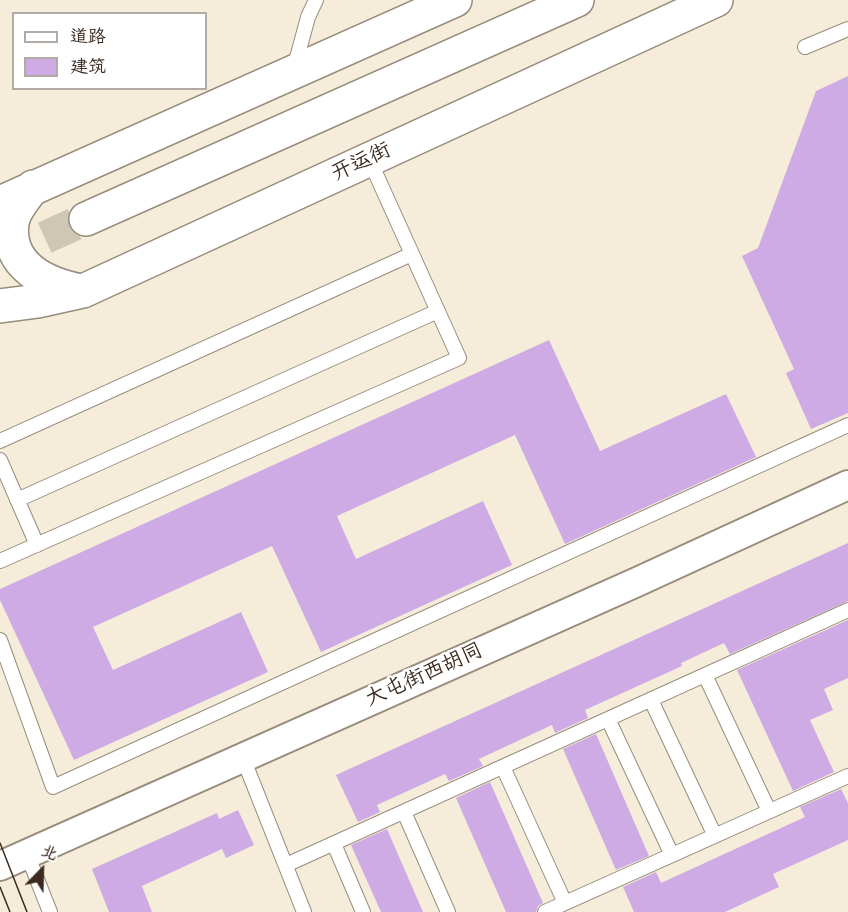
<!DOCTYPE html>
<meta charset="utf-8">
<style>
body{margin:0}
#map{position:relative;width:848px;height:912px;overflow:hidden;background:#f5edda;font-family:"Indie Flower","LXGW WenKai TC",sans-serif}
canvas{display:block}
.legend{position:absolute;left:12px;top:12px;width:195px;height:78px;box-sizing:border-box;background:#fff;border:2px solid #b1aaa5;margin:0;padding:8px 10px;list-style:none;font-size:18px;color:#3b2a1e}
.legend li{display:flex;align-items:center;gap:12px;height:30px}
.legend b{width:30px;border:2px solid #b1aaa5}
.north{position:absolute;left:12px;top:840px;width:60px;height:60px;-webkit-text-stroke:4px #fff;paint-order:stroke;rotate:23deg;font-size:16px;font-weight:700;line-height:24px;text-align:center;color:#3b2a1e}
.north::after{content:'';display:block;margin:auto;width:21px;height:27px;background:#3b2a1e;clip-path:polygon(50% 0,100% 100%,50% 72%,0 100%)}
</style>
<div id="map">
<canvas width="848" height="912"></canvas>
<ul class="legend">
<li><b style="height:8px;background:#fff"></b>道路</li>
<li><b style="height:16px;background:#ceabe4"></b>建筑</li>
</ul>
<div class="north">北</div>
</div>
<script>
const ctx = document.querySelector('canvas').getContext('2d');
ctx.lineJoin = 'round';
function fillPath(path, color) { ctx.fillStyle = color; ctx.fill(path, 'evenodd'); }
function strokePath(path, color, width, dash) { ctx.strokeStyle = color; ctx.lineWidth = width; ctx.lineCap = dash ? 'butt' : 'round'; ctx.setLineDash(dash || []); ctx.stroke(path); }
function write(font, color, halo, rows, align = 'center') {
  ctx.font = font + ' "Indie Flower","LXGW WenKai TC",sans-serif'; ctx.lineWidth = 5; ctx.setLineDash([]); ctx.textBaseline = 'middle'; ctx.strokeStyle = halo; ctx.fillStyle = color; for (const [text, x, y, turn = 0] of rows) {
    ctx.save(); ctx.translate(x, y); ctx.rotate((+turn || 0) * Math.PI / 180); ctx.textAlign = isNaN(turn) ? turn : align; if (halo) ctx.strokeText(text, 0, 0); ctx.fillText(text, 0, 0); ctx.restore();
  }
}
fillPath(new Path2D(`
 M848,76V413L811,429L786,373L794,369L742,256L758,248L816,91Z
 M549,340L600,451L726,394L756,457L565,544L515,435L337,516L356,559L483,501L512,565L321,652L272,546L93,627L113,670L241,612L268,672L74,760L0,600V589Z
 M848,543V601L730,654L724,643L681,663L682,666L585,710L588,718L555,733L552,725L479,759L483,766L449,781L445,774L377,805L380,812L358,822L336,775Z
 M848,620V678L824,689L833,710L810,720L834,772L793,791L737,670Z
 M596,734L649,856L616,870L563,749Z
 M490,782L543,903L538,906L536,912H506L456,798Z
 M841,789L848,803V840L773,874L779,887L725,912H634L623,887L656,872L661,883L805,817L800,807Z
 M238,810L254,845L226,858L222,849L142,886L152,912H109L92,869L217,813L219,819Z
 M387,829L423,912H381L351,845Z`), '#ceabe4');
strokePath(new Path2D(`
 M0,258L86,219`), '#d0c6b4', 33, [33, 16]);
const service = new Path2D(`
 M805,47L848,29
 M294,69L308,17L316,0
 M0,441L412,254
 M0,460L37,545
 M17,500L438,311
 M0,561L459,358L370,161
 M0,640L53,787L848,425
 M705,675L769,811
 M651,700L715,836
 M608,719L672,855
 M243,758L304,912
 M503,767L565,903
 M404,812L448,912
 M334,844L363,912
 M27,854L50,912
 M286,865L848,610
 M545,912L848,776`);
const minor = new Path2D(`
 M0,866L637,582L848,485`);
const primary = new Path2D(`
 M33,187C26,197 14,209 12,223C6,267 46,284 81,291
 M0,203L455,0
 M86,219L577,0
 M0,306L38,301L83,291L716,0`);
strokePath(service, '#988c7c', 16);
strokePath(minor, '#988c7c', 32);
strokePath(primary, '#988c7c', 36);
strokePath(service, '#fff', 14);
strokePath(minor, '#fff', 28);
strokePath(primary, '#fff', 33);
strokePath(new Path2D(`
 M0,843L27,912
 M0,887L10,912`), '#3b2a1e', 1.5);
write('21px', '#3b2a1e', '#fff', [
 ["开运街",362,164,-25],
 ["大屯街西胡同",425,677,-24]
]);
</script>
